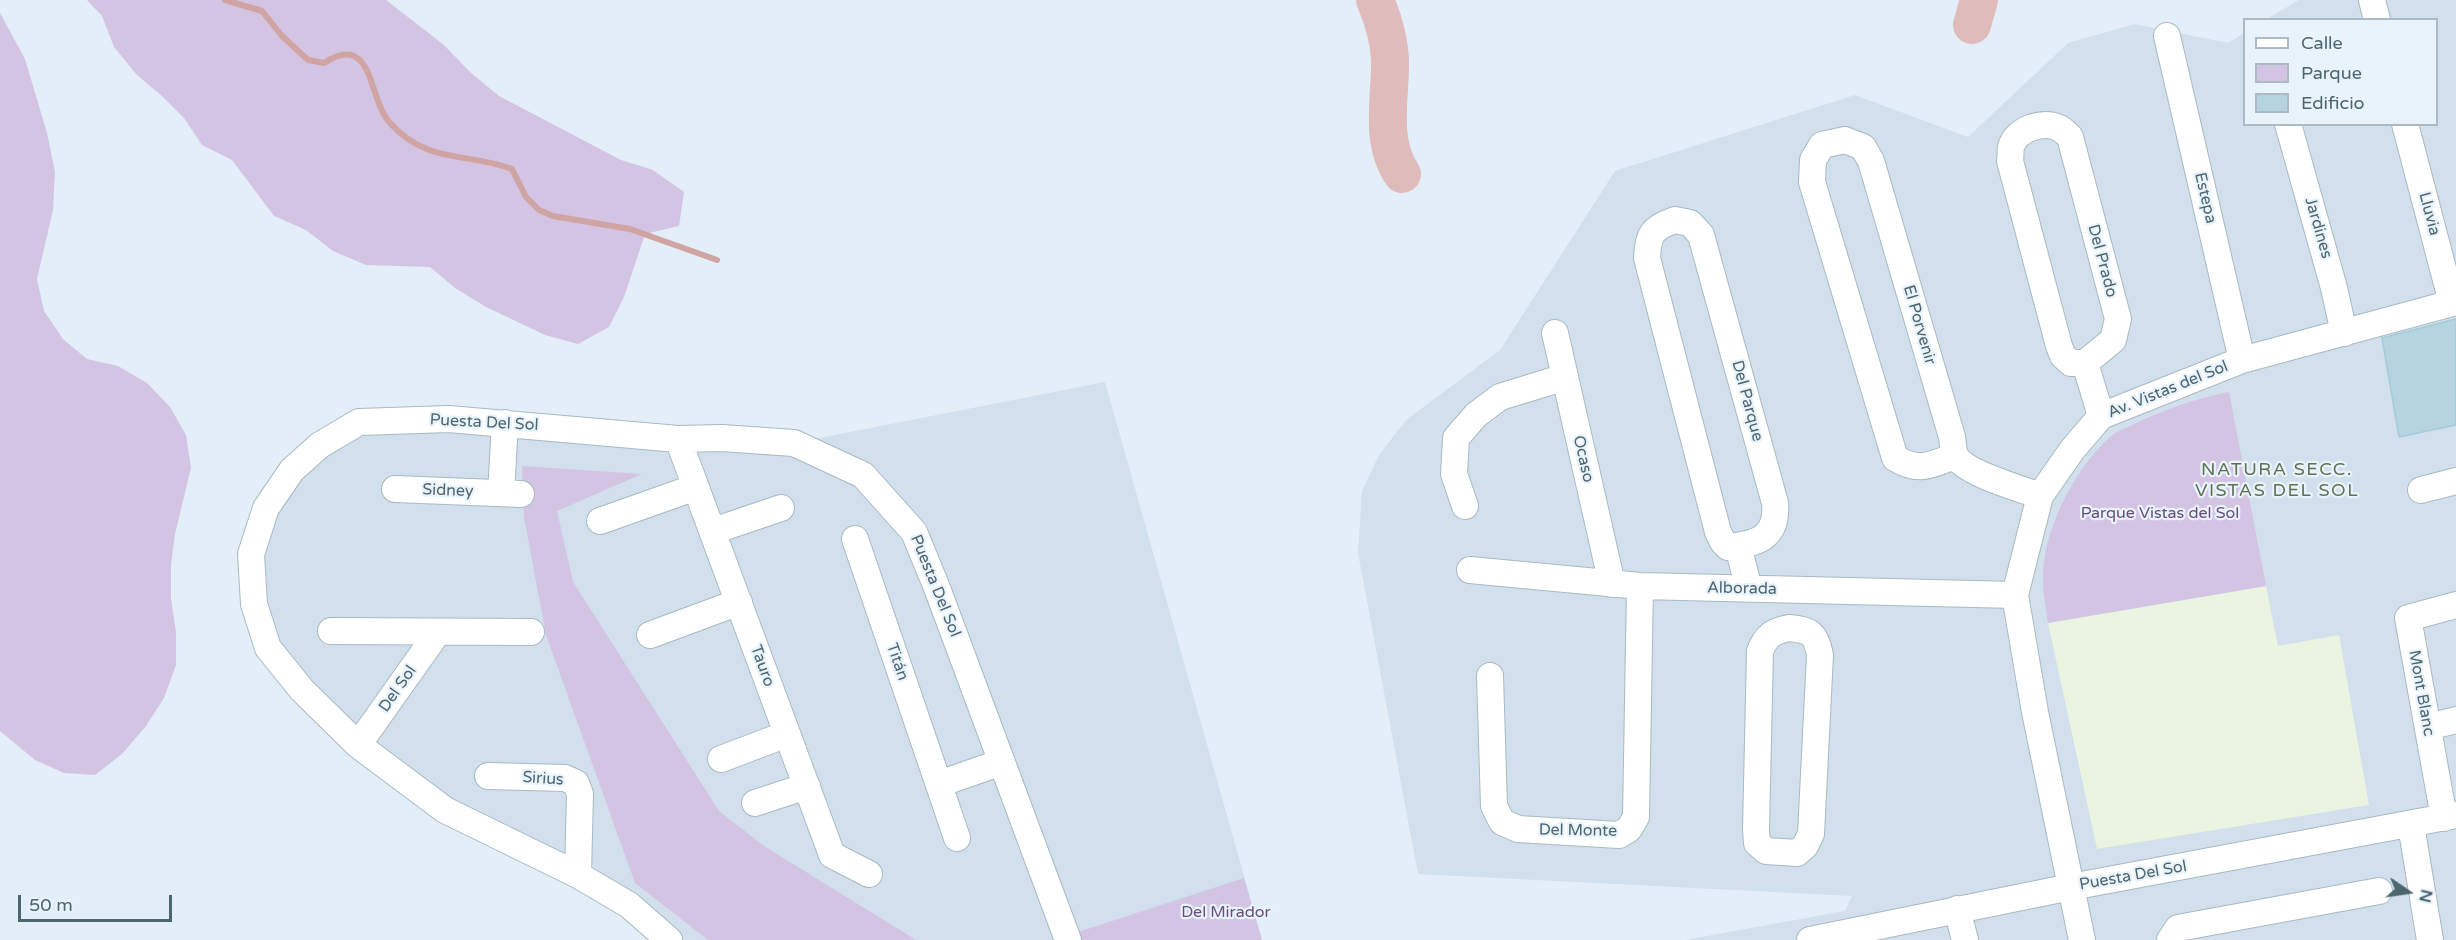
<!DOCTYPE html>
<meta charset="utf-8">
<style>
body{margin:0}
#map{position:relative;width:2456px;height:940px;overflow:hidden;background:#e3eef8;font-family:"Varela Round",sans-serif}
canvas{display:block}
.legend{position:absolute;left:2243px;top:18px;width:195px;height:108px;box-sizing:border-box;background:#e9f3fc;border:2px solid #abbac3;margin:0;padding:8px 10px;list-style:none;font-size:18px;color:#4d656d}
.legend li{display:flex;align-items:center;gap:12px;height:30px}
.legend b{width:30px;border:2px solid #abbac3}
.north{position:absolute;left:2378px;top:862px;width:60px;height:60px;-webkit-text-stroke:4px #e9f3fc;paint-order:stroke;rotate:103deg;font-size:16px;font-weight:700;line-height:24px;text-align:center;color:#4d656d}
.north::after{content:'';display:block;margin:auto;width:21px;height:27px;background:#4d656d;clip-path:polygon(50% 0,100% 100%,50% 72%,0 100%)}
.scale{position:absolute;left:18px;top:895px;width:154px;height:27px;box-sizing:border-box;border:3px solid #4d656d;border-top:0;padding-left:8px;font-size:18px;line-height:21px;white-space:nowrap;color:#4d656d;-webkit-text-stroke:4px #e9f3fc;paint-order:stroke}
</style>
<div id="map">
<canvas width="2456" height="940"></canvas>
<ul class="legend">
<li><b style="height:8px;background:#fff"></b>Calle</li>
<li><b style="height:16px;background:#d3c4e3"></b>Parque</li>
<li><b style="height:16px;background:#b6d4e0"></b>Edificio</li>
</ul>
<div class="north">N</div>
<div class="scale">50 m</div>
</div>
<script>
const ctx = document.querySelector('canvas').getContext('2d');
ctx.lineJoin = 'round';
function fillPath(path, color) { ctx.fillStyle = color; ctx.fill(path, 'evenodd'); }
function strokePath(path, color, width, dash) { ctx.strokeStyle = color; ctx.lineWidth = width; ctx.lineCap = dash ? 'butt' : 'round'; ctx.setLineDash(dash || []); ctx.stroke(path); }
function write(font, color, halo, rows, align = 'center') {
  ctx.font = font + ' "Varela Round",sans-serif'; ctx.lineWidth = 4.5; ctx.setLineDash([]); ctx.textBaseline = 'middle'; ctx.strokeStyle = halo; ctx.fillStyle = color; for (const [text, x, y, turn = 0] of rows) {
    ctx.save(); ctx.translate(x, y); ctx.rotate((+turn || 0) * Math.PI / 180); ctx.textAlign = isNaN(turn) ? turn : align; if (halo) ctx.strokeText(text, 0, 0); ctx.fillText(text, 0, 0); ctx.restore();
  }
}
fillPath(new Path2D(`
 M2299,0H2456V940H1685L1845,911L1852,896L1418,874L1358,553L1362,491L1379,455L1406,420L1500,350L1615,171L1855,95L1968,137L2068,43L2135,24L2228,43L2244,33V124H2436V20L2267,19Z
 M1105,382L1262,940H667L629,905L565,884L511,841L498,843L302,690L254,604L266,508L359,422L794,443Z`), '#d1e0ec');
fillPath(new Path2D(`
 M2266,586L2278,646L2339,635L2369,805L2097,849L2048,623Z`), '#eaf4e0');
fillPath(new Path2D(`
 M87,0H386L444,45L470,72L499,96L621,160L653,170L684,192L679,226L645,234L624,297L609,327L578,344L545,335L486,307L455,288L430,267L366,265L333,251L306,230L274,216L232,160L202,145L184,118L162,96L137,75L114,47L102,16Z
 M0,13L25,59L47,133L55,172L53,210L37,279L44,311L63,339L87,359L118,366L147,383L170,407L186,435L191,468L175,534L171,565V599L176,632V665L164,698L146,726L122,754L95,775L64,773L35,760L0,731Z
 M2229,392L2266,586L2048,623C2045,601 2040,578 2045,555C2053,513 2078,466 2110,437C2116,431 2127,428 2134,424C2164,410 2196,398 2229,392Z
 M522,466L642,474L557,511L573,582L719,811L764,846L916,940H708L635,883L546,635L524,517Z
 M1244,878L1262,940H1068L1066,936Z`), '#d3c4e3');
strokePath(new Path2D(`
 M225,0L262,11L282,36L308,60L324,63C374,30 368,100 390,123C428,165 467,152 512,169L526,197L539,210L553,216L630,229L717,260`), '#cfa4a3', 6);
strokePath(new Path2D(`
 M1375,0C1383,19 1389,38 1390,59C1391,95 1379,141 1402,174
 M1972,25L1979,0`), '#dfbcbb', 38);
const building = new Path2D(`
 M2456,319V425L2399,437L2382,338Z`);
fillPath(building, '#b6d4e0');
strokePath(building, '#a2ccda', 1.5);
const minor = new Path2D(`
 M2372,0L2377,20
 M2167,36L2242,360
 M2288,124L2334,288L2344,333
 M2405,124L2452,303
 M1675,220L1690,223L1701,235L1775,503C1778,536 1759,544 1728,547L1723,542L1718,532L1647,258C1648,234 1652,228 1675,220Z
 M1555,333L1612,584
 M2085,363H2071L2063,356L2059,346L2010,161C2011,157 2010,151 2011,147C2016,129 2043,120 2059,128C2063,130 2067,134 2070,137L2118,319L2113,340L2085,363L2101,416
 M678,439L832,855L869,874
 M1955,456C1930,465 1920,473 1895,458L1812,182L1813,160L1822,145L1845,140L1863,147L1871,161L1952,437C1953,442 1953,450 1955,455C1963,473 2022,489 2040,496
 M395,489L521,494
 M2421,490L2456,481
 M501,493L505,423
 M1465,506L1454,474L1456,438L1476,415L1500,397L1565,377
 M600,521L696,487
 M713,531L781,508
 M855,539L957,838
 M1738,546L1749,589
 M1470,570L1640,586L2015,595
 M1789,628C1810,630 1816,633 1820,655L1811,834L1805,846L1797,853L1766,851L1757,843L1756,829L1760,651C1766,636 1773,631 1789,628Z
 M331,631L531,632
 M650,635L739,602
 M1490,676L1494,806L1502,822L1518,829L1619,835L1629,829L1636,817L1640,586
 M2428,727L2456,720
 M358,745L438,632
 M721,759L787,734
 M488,776L565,778L576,783L580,794L578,875
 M939,784L1002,762
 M755,803L807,786
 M2444,818L2408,618L2456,605
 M2411,825L2430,940
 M1957,909L1965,940
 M669,940L629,905L578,875L445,810L358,745L302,690L268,648L254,604L251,554L266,508L292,470L320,445L359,422L449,419L678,439L722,438L794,443L863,475L914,532L937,588L1068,940
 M1810,940L2071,887L2456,815
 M2082,940L2035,712L2015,595L2040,496L2072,450L2101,416L2242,360L2456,302
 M2170,940L2178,928L2379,891`);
strokePath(minor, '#a7bac2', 28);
strokePath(minor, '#fff', 26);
write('16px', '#4d656d', '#e9f3fc', [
 ["Estepa",2205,198,77],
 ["Lluvia",2429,214,75],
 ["Jardines",2318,228,74],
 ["Del Prado",2102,261,75],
 ["El Porvenir",1919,325,74],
 ["Av. Vistas del Sol",2168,390,-22],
 ["Del Parque",1747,401,75],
 ["Puesta Del Sol",484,423,3],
 ["Ocaso",1583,459,77],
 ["Sidney",448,491,2],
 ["Puesta Del Sol",935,586,68],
 ["Alborada",1742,589,1],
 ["Titán",897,662,71],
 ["Tauro",762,666,70],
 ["Del Sol",398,689,-55],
 ["Mont Blanc",2421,693,80],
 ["Sirius",543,779,4],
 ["Del Monte",1578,831,1],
 ["Puesta Del Sol",2133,876,-10]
]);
write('16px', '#684d7c', '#e9f3fc', [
 ["Parque Vistas del Sol",2160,514],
 ["Del Mirador",1226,913]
]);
ctx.letterSpacing = '1.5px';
write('18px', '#607053', '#e9f3fc', [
 ["NATURA SECC.",2277,470],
 ["VISTAS DEL SOL",2277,491]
]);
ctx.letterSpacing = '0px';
</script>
